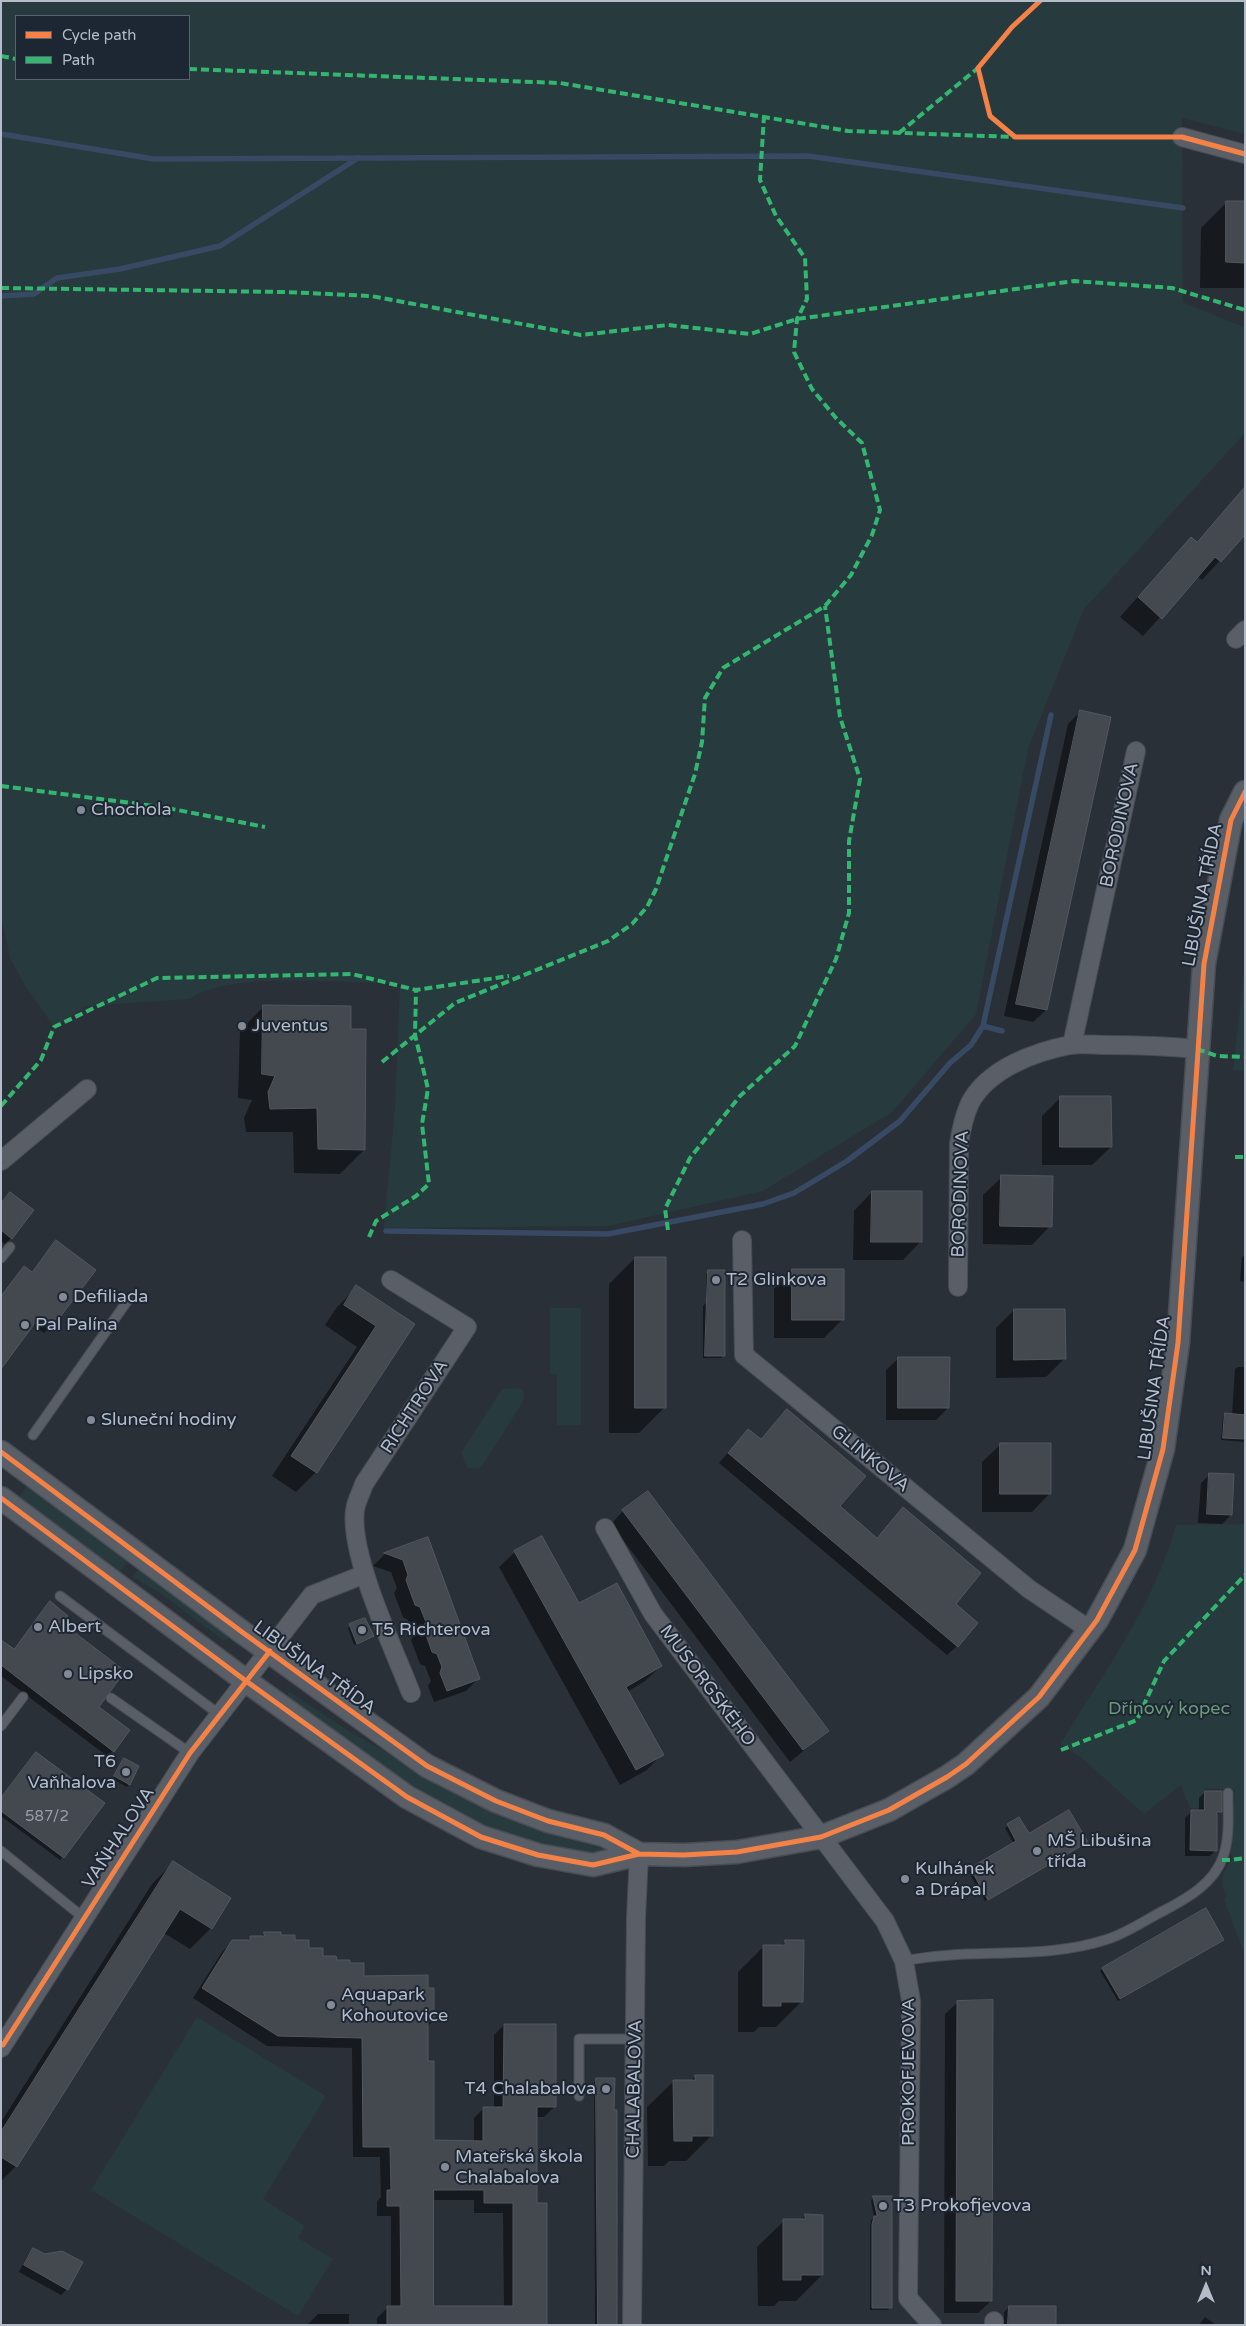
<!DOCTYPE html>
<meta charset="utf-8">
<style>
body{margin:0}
#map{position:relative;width:1246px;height:2326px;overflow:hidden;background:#2a3038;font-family:"Varela Round",sans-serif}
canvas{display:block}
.frame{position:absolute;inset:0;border:2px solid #b4bcc9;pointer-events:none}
.legend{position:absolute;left:15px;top:15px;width:175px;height:65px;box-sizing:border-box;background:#1d2633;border:1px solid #59626f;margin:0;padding:6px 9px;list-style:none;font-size:15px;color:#b4bcc9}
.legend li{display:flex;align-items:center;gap:10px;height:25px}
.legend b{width:25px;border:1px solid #59626f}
.north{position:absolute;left:1181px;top:2261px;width:50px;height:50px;-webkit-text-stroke:4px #1d2633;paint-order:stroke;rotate:0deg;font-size:14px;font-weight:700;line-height:20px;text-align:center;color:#b4bcc9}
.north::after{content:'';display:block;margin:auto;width:18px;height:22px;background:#b4bcc9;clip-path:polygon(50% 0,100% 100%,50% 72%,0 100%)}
</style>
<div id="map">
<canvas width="1246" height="2326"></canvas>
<div class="frame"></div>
<ul class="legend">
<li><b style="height:6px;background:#f48246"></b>Cycle path</li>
<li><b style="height:6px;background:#33b770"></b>Path</li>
</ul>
<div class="north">N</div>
</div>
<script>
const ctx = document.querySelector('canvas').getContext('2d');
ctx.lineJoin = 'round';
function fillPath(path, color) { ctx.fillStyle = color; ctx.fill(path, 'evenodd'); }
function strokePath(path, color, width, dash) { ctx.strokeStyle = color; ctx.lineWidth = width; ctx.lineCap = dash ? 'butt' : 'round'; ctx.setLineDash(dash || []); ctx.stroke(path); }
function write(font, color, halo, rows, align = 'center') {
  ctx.font = font + ' "Varela Round",sans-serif'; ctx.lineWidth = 4; ctx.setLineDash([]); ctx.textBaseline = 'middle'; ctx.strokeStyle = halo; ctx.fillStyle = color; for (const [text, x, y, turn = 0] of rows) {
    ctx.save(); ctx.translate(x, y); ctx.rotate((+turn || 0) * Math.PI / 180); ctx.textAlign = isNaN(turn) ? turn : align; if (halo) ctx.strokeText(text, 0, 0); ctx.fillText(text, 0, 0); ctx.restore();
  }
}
fillPath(new Path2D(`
 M1,1H1245V134L1182,118L1183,302L1245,328V433L1084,609L1028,749L976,1014L892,1112L763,1191L608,1226L384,1228L395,1106L400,984C351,983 226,971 190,999L86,1006L54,1027L26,987L10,958L1,917ZM16,16H189V79H16Z
 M1245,962V1071L1233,1070Z
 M550,1308H581V1425H557V1374H550Z
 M520,1388L524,1392L523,1402L482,1466L478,1468H468L461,1453L502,1389Z
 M28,1484L129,1560L120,1571L19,1498Z
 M1245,1524V1955L1224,1899L1227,1896C1218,1881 1223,1873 1232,1859L1230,1848L1235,1790L1205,1788V1808H1190L1181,1785L1144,1814L1083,1759L1060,1744C1103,1674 1154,1605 1176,1525Z
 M139,1568L229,1636L228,1639L223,1640L163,1595L133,1577Z
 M290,1692L350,1732L493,1812L552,1835L612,1851L610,1856C580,1852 550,1848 521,1839C434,1813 360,1750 288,1698V1693Z
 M197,2017L326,2096L263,2199L305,2226L298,2238L333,2259L298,2316L91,2190Z`), '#273a3e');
fillPath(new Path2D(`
 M1227,202H1245V288H1200L1201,228Z
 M1245,488V533L1202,580L1197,576L1143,636L1120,617L1173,557L1191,539L1196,543Z
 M1081,711L1110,718L1046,1010L1033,1022L1004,1016L1068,724Z
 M264,1006L349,1030L364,1150L340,1174L294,1173L293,1132H246L244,1118L252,1100L238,1098L240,1031Z
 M1060,1098L1111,1147L1092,1165H1042V1116Z
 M1002,1177L1050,1226L1032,1245L983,1244V1195Z
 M872,1192L921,1241L903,1260H853L854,1211Z
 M1,1204L11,1238L5,1244L1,1241Z
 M56,1242L53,1324L44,1333L32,1325L1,1367V1295L24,1268L31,1273Z
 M1245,1255V1282L1240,1281L1242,1257Z
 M635,1258L665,1407L639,1433H609V1284Z
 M793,1270L842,1320L824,1338H774V1289Z
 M709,1271L724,1355L721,1358H703V1306L706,1303V1274Z
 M357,1287L413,1324L316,1472L296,1492L272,1476L357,1347L325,1325L337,1307Z
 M1014,1310L1064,1359L1046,1377L996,1378V1328Z
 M899,1358L948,1408L936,1420H886V1370Z
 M1238,1367H1245V1442L1221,1440L1223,1417L1225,1415H1232L1235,1369Z
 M787,1410L838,1506L876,1538L903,1508L954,1604L957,1646L947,1655L719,1463L739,1440H760Z
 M1001,1444L1050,1493L1032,1512H982V1462Z
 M1210,1474L1231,1515L1222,1524L1198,1523L1201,1483Z
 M623,1511L827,1731L790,1762L611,1524Z
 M428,1539L479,1678L466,1691L434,1702L428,1686L431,1681L425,1666L420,1664L411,1640L414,1635L408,1620L403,1617L394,1593L397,1588L391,1572L373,1566L385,1554Z
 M515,1552L579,1605L661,1666L645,1681L627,1692L662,1754L647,1770L620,1785L499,1567Z
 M50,1603L97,1707L113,1751L107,1756L1,1676V1642L13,1650Z
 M350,1625L373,1636L354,1645L348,1628Z
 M124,1760L129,1784L127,1787L113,1779Z
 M1205,1792L1221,1811L1216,1816V1850L1210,1856H1185V1818L1191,1812H1199V1798Z
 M1,1799L104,1803L60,1860L1,1816Z
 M1019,1819L1028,1835L1086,1842L985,1901L968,1871L1014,1844L1005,1828Z
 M173,1863L211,1928L190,1949L164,1933L16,2166L1,2181V2122L152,1884Z
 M264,1933L294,1942L321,1957L349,1964L363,1977L427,1989L433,2021L427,2027V2062L433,2141L474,2142V2118L484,2108H494V2035L504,2025L554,2107L544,2117H536V2204L546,2325H377V2318L387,2308H391V2216H377V2202L381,2197L380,2157H353L352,2048L267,2046L193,1998L222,1952L232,1942H246L250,1937H261ZM432,2200H474V2213H503L504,2307H433Z
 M1223,1940L1118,2001L1100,1971L1103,1969Z
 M786,1941L802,2001L776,2027H759L754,2032H738V1972L764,1946H781Z
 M958,2002L991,2301L978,2313H944L945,2014Z
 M695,2076L712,2135L686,2161H669L664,2166H648L647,2107L674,2081H691Z
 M597,2079L613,2111L615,2325H595L594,2082Z
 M874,2197H890V2307L888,2310H870V2228L871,2220L874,2217L871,2200Z
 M805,2216L822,2275L796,2301H779L774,2306H758L757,2247L784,2221H800Z
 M34,2249L67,2289L61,2295L19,2272L28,2255Z
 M1009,2307L1055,2325H1004V2312Z
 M318,2314H349V2325H307Z
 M1205,2317L1216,2325H1199Z`), '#0007');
strokePath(new Path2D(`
 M1,134L154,159L808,156L1183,208
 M1,296L34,294L57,278L120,269L220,246L358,158
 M983,1026L1051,715
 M386,1231L608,1234L763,1204L794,1193L847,1161L900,1121L950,1063L971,1045L983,1026L1002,1031`), '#384963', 5.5);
const building = new Path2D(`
 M1226,201H1245V263L1226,262Z
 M1245,487V535L1221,562L1215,557L1162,619L1138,597L1191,537L1197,542Z
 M1080,710L1111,717L1047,1010L1016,1004Z
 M263,1005L351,1006V1029H366L365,1150L318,1149L317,1108L270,1109L268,1092L275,1076L262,1074Z
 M1060,1096H1111L1112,1147H1060Z
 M1001,1175L1053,1176L1052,1227L1000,1226Z
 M872,1191H922V1242H871Z
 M10,1192L34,1210L12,1239L1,1230V1204Z
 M56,1240L96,1270L54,1325L41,1315L1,1369V1296L24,1266L32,1272Z
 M635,1257H666V1408H635Z
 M792,1269H844V1320H792Z
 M708,1270H725V1356H705Z
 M356,1285L415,1324L317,1473L291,1456L376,1326L344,1305Z
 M1014,1309H1065L1066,1359L1014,1360Z
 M898,1357H950L949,1408H898Z
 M787,1409L866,1476L840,1506L877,1538L903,1507L981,1573L956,1604L978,1623L958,1647L728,1453L748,1429L761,1439Z
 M1225,1413L1245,1415V1439L1223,1438Z
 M1000,1443H1051V1494H1000Z
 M1209,1473L1234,1474L1232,1515L1207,1514Z
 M648,1491L829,1731L803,1750L622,1510Z
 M542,1536L579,1603L617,1583L662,1666L626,1687L664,1755L636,1770L514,1551Z
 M428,1537L480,1679L447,1691L440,1673L442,1667L437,1654L432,1652L423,1626L426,1622L420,1607L415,1605L406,1580L408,1575L403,1560L384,1553Z
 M50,1601L68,1616L62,1623L125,1671L99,1707L130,1730L114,1752L1,1665V1640L14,1649Z
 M365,1618L374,1636L357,1644L349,1624Z
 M36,1752L105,1803L64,1858L1,1811V1798Z
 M124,1758L139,1766L130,1785L114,1776Z
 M1205,1791H1222V1812H1217V1851L1190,1850L1191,1810H1204Z
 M1069,1810L1088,1842L988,1900L970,1868L1016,1841L1007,1824L1019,1817L1029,1833Z
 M173,1861L231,1898L212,1929L180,1909L17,2167L1,2157V2132Z
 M1206,1908L1224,1940L1120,1999L1102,1968Z
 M264,1932H281V1935H295V1940H309V1948H323V1956H336L337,1960H350V1963H364V1976L428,1975V1988H434V2021H428V2061H434V2140L483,2141V2107H503L504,2024H556V2107H537V2203H547V2325H387V2306H401L400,2206H387V2190H391L390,2147H363L362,2038L278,2036L202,1988L232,1940H250V1936H264ZM434,2190H484V2203H513V2306H434Z
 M785,1940H804L803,2002H781V2006H763V1945H785Z
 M993,2000L992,2301H956L957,2001Z
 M695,2075H713V2136H692V2141H674L673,2080H695Z
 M596,2078H615L614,2110H617V2325H598Z
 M873,2196H892V2308H872V2225L874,2216H877Z
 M805,2214L823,2215V2275H801V2280H783V2219H805Z
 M33,2248L45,2254L62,2251L83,2262L68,2290L24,2265Z
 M1009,2306H1056V2325H1008Z`);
fillPath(building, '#444950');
strokePath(building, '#52575f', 1);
const service = new Path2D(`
 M1,1258L10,1247
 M33,1435L128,1300
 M60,1596L220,1715
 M111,1698L190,1753
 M1,1726L23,1697
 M1,1851L84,1918
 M904,1961C971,1947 1043,1961 1108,1939C1127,1933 1147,1919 1165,1910C1188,1898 1214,1883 1223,1857C1230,1838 1228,1814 1228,1793
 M579,2096V2039H635`);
const minor = new Path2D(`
 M1182,137L1245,154
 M1236,639L1245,630
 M1072,1045L1136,751
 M1,1161L87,1089
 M742,1240L744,1355L1029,1589L1090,1630
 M391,1280L467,1327L364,1484C361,1493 356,1502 355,1510C349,1555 394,1649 411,1693
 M958,1287L959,1144C961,1130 964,1116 970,1103C988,1069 1034,1052 1070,1045C1081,1043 1094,1045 1105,1045C1136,1045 1166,1046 1197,1049
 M605,1528L653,1614L885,1921L904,1961L911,2001L908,2298L932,2325
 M1,2048L190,1753L312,1595L365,1574
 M632,2325L636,1918L639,1854
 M994,2325V2321`);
const tertiary = new Path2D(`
 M1,1452L242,1632L427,1766L496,1801L548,1821L604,1835L639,1854
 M1,1498L246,1681L407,1797L481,1837L538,1855L593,1865L639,1854L684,1855L737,1852L821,1837L889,1810L947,1777L966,1764L1039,1697L1097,1620L1135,1550L1163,1449L1178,1343L1204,964L1231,820L1245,792`);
strokePath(service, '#484c53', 11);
strokePath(minor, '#484c53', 20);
strokePath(tertiary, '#484c53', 25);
strokePath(service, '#5a5e66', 9);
strokePath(minor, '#5a5e66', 18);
strokePath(tertiary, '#5a5e66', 22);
strokePath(new Path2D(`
 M1,56L16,59
 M189,69L560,83L848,131L1014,137
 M899,133L978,68
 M1,288L285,292L371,296L581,335L668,325L750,334L797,319L1074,281L1172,288L1245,310
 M1,786L162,807L265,827
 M1197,1049L1217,1056L1245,1057
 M382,1062L455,1003L608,941L632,924L647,907L656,889L695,774L702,742L705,698L723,668L825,606L851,575L872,535L880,510L862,443L836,418L812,389L794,352L797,319L807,299L805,258L776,216L760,180L764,116
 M1,1106L41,1060L54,1027L157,978L352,974L416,990L509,976
 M1235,1157H1245
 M668,1230L665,1209L690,1158L740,1096L795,1046L836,959L849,913V841L860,779L840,717L825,606
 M369,1237L376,1221L416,1196L429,1184L422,1124L428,1089L415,1035L416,990
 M1061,1750L1137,1720L1164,1661L1245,1575
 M1222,1860H1231L1245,1858`), '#33b770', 4, [8, 4]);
strokePath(new Path2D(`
 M1040,1L1012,27L978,68L990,116L1015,137H1182L1245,154
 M1,1452L242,1632L427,1766L496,1801L548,1821L604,1835L639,1854
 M1,1498L246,1681L407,1797L481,1837L538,1855L593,1865L639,1854L684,1855L737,1852L821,1837L889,1810L947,1777L966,1764L1039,1697L1097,1620L1135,1550L1163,1449L1178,1343L1204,964L1231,820L1245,792
 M1,2044L3,2045L190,1753L270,1651`), '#f48246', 5);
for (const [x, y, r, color] of [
 [81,810,5,"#848b96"],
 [242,1026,5,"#848b96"],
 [716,1280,5,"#848b96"],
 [63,1297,5,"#848b96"],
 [25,1325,5,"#848b96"],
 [91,1420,5,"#848b96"],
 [38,1627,5,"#848b96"],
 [362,1630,5,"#848b96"],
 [68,1674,5,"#848b96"],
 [126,1772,5,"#848b96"],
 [1037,1851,5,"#848b96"],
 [905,1879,5,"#848b96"],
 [331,2005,5,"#848b96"],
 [606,2089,5,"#848b96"],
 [445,2167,5,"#848b96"],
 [883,2206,5,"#848b96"]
]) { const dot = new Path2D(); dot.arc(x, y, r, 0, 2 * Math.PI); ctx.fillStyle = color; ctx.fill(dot); strokePath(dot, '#1d2633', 2); }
write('15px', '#989fab', null, [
 ["587/2",47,1817]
]);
write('18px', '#b4bcc9', '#1d2633', [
 ["Chochola",91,810],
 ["Juventus",252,1026],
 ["T2 Glinkova",726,1280],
 ["Defiliada",73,1297],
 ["Pal Palína",35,1325],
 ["Sluneční hodiny",101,1420],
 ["Albert",48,1627],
 ["T5 Richterova",372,1630],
 ["Lipsko",78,1674],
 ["T6",116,1762,"right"],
 ["Vaňhalova",116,1783,"right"],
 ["MŠ Libušina",1047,1841],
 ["třída",1047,1862],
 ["Kulhánek",915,1869],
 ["a Drápal",915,1890],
 ["Aquapark",341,1995],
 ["Kohoutovice",341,2016],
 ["T4 Chalabalova",596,2089,"right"],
 ["Mateřská škola",455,2157],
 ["Chalabalova",455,2178],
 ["T3 Prokofjevova",893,2206]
], 'left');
write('18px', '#b4bcc9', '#1d2633', [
 ["BORODINOVA",1120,825,-78],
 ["LIBUŠINA TŘÍDA",1203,895,-79],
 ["BORODINOVA",961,1194,-88],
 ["LIBUŠINA TŘÍDA",1155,1388,-82],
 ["RICHTROVA",415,1407,-57],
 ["GLINKOVA",870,1459,39],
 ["LIBUŠINA TŘÍDA",314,1668,36],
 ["MUSORGSKÉHO",707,1686,53],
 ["VAŇHALOVA",119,1838,-57],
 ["PROKOFJEVOVA",909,2072,-90],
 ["CHALABALOVA",635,2089,-89]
]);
write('18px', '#6b9a76', '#1d2633', [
 ["Dřínový kopec",1169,1709]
]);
</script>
